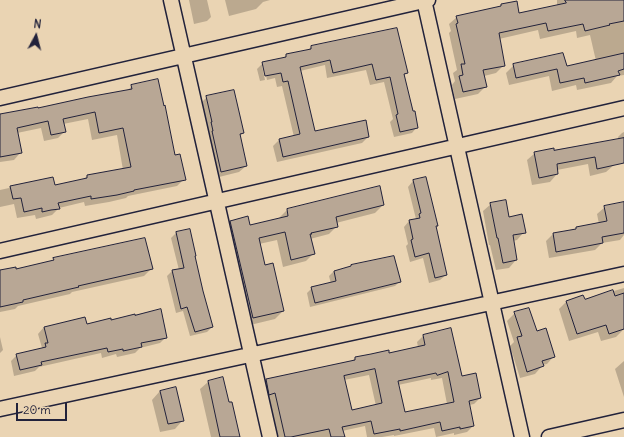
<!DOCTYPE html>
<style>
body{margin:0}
#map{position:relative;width:624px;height:437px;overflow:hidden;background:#ead4b3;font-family:Delius,sans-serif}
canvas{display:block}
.north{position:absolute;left:16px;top:16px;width:40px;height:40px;-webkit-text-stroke:3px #ead4b3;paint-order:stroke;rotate:7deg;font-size:11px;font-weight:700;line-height:16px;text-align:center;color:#22223b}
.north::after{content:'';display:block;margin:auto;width:14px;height:18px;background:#22223b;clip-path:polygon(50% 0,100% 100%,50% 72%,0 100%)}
.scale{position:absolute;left:16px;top:403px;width:51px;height:18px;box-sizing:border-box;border:2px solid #22223b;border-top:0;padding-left:5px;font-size:12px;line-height:14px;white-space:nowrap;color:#22223b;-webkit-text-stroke:3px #ead4b3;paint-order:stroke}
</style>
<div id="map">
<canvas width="624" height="437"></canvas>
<div class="north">N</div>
<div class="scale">20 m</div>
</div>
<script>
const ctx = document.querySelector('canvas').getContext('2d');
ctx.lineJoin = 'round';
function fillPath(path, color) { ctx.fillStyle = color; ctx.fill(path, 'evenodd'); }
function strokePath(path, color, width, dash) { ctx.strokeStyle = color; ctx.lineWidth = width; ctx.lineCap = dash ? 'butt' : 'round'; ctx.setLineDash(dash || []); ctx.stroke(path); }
fillPath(new Path2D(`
 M189,0H207L211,17L207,21L194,24Z
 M225,0H270L263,2L256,9L229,16Z
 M557,0H624V75L617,76L611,83L577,90L576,85L552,91L549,76L509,85L506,73L514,65L566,68L596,61L590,35L577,38L576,31L540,39L538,30L499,39L504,65L496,73L484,76L486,86L478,94L455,99L452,85L455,81L453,73L457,70L449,33L451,31L449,24L457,17L499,7L501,5L519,14L557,6Z
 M311,47L406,73L404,76L412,112L417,127L412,133L394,137L390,122L393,119L384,82L370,85L366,70L327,78L325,65L300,71L314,132L368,137L362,143L277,162L273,146L279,140L294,137L282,86L277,87L275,78L267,80L264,66H262L265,80L260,81L257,69L263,63L283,59L286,55L308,50Z
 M132,86L175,157L184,179L177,186L128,196L126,198L109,202L85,206L84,202L59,208L52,215L36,219L35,215L17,218L14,204L0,207V190L9,188L10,186H54L83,180L87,176L123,170L117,135L92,140L88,119L63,124L65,131L58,138L44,141L41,128L17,133L21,152L14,160L0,162V116L127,91Z
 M207,97L243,133L240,136L246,166L239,172L215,178L200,104Z
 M624,132V150L620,151L618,137L622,133Z
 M609,142L614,165L606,172L590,176L588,164L557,170V174L550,182L532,185L527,160L535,153L553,151Z
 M426,179L437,226L435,227L446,275L440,280L429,283L423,258L410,262L406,246L408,244L404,227L409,221L416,219L408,187L413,181Z
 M491,204L509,218L524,232L517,240L513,241L516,260L509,268L496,270L490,245H489L483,211Z
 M383,205L375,213L336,223L337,226L329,234L310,239L314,253L306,261L283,267L277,240L259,244L264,266L283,311L275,319L246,326L222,230L231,221L250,226L279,219V218L287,210Z
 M605,207L624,216V235L620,240L602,243L595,250L549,258L546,241L553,234L574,230L577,228L599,224L597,214Z
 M189,230L194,256L212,327L207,332L190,336L183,311L176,313L167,276L172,271L179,270L171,238L176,233Z
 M145,239L151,269L144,276L72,292L70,294L18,306L15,309L0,312V271H15L51,262L54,259Z
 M334,271L400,281L395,286L310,307L307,293L312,288L331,284L329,276Z
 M624,288V329L616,337L601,341L598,332L569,341L559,309L567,301L584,300Z
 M515,313L536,333L554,356L547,364L542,365V366L535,374L520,378L510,346L514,342L507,321Z
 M110,321L166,337L160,343L140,348L135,353L117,357L116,354L102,358L101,353L39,367L35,371L14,376L11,361L17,355L42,348L38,334L44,327L86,325Z
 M423,336L480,398L474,404L469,405L473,426L467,432L454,435V433L436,437L434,428L394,436V435L382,437H367L365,426L342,431L344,437H278L269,399L263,400L260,386L266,380L352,361L355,358L389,354L418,347L417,342ZM369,375L376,406L351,411L344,380ZM431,378V380L442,378L447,404L405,414L398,385Z
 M0,337L3,350L0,353Z
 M624,361V397L615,369Z
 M222,378L229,404L239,437H211L200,389L208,382Z
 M160,391L183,420L175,429L160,432L152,400Z`), '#0003');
const building = new Path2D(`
 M565,0H624V21L609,24L610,25L585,31L583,24L548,31L546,23L499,33L505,66L483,70L487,87L463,92L459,76L463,75L461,64H465L456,24L458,23L456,16L501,6V4L517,1L519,13L566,3Z
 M397,28L408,73L404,74L413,111H415L418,128L400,132L396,115L398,114L390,77L376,80L372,64L333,73L330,60L300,67L315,131L366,120L369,137L283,157L279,139L300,134L288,81L283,82L281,73L265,76L262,62L286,57V54L311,49V46Z
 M563,53L567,66L624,53V69L618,71L620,75L585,83L584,78L560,83L557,69L516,78L513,64Z
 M158,79L164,106L165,105L175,155L180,154L186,180L134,190V191L117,195L91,199V196L58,203L60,209L51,210L42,212V208L24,212L21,198L13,199L10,186L53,177L55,185L87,178V175L131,167L123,128L99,133L95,112L63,119L66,132L51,135L48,121L17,128L22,153L0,157V114L38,107V108L88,97L132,89L131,85Z
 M234,90L244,133L240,134L247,166L221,172L212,131H213L211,122H212L206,96Z
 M624,138V163L597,169L595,157L557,164L558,174L539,178L534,152L554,148V150Z
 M426,177L438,226H436L447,275L435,278L429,253L415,257L411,240L413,239L409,220L420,218L419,214L421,213L413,180Z
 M380,186L384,205L336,217L338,227L311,233L312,234H310L315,254L291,260L285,232L259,238L265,265L273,263L284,311L253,318L230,221L248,216L250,225L288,216L287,209Z
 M506,200L509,217L522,214L526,233L513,235L517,260L503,263L498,238H497L490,203Z
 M624,202V233L602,237L603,243L556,252L553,233L576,229V227L607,221L604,206Z
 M190,229L196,256H195L203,291L213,327L195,332L187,307L181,309L172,270L184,268L176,232Z
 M145,238L153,269L78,286L79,287L23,300V302L0,307V270L16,267V269L54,260L53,258Z
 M394,256L401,282L352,294L315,303L311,287L336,281L334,271L351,266V265Z
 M613,290L615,296L624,293V329L609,334L606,325L577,334L566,301L583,295L585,299Z
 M529,308L537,331L546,328L555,357L542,361L544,366L527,372L517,337L522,336L514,312Z
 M161,309L167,338L141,343L142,347L123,351V349L108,352L107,348L41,362L42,365L20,370L16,354L46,347L45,343H48L44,327L85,317L87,324L111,318V320L135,314V315Z
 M451,328L462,376L476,373L481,398L469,401L474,426L460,429V427L442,431L440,422L400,431V429L374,434L371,421L342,427L345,437H331L329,429L291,437H285L275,393L269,395L266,379L355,360V357L371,354L389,350V353L425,345L423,335ZM375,369L382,403L352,410L344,376ZM448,372L454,402L405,412L398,381L436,373L437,375Z
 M223,377L229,402H232L240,437H220L208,381Z
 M176,387L184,421L168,424L160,391Z`);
fillPath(building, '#b8a795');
strokePath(building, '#22223b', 1);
const minor = new Path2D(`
 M171,0L270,437
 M424,0L522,437
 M0,98L428,0
 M0,251L624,108
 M0,409L624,274
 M549,437L624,420`);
strokePath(minor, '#22223b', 17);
strokePath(minor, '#ead4b3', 14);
</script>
